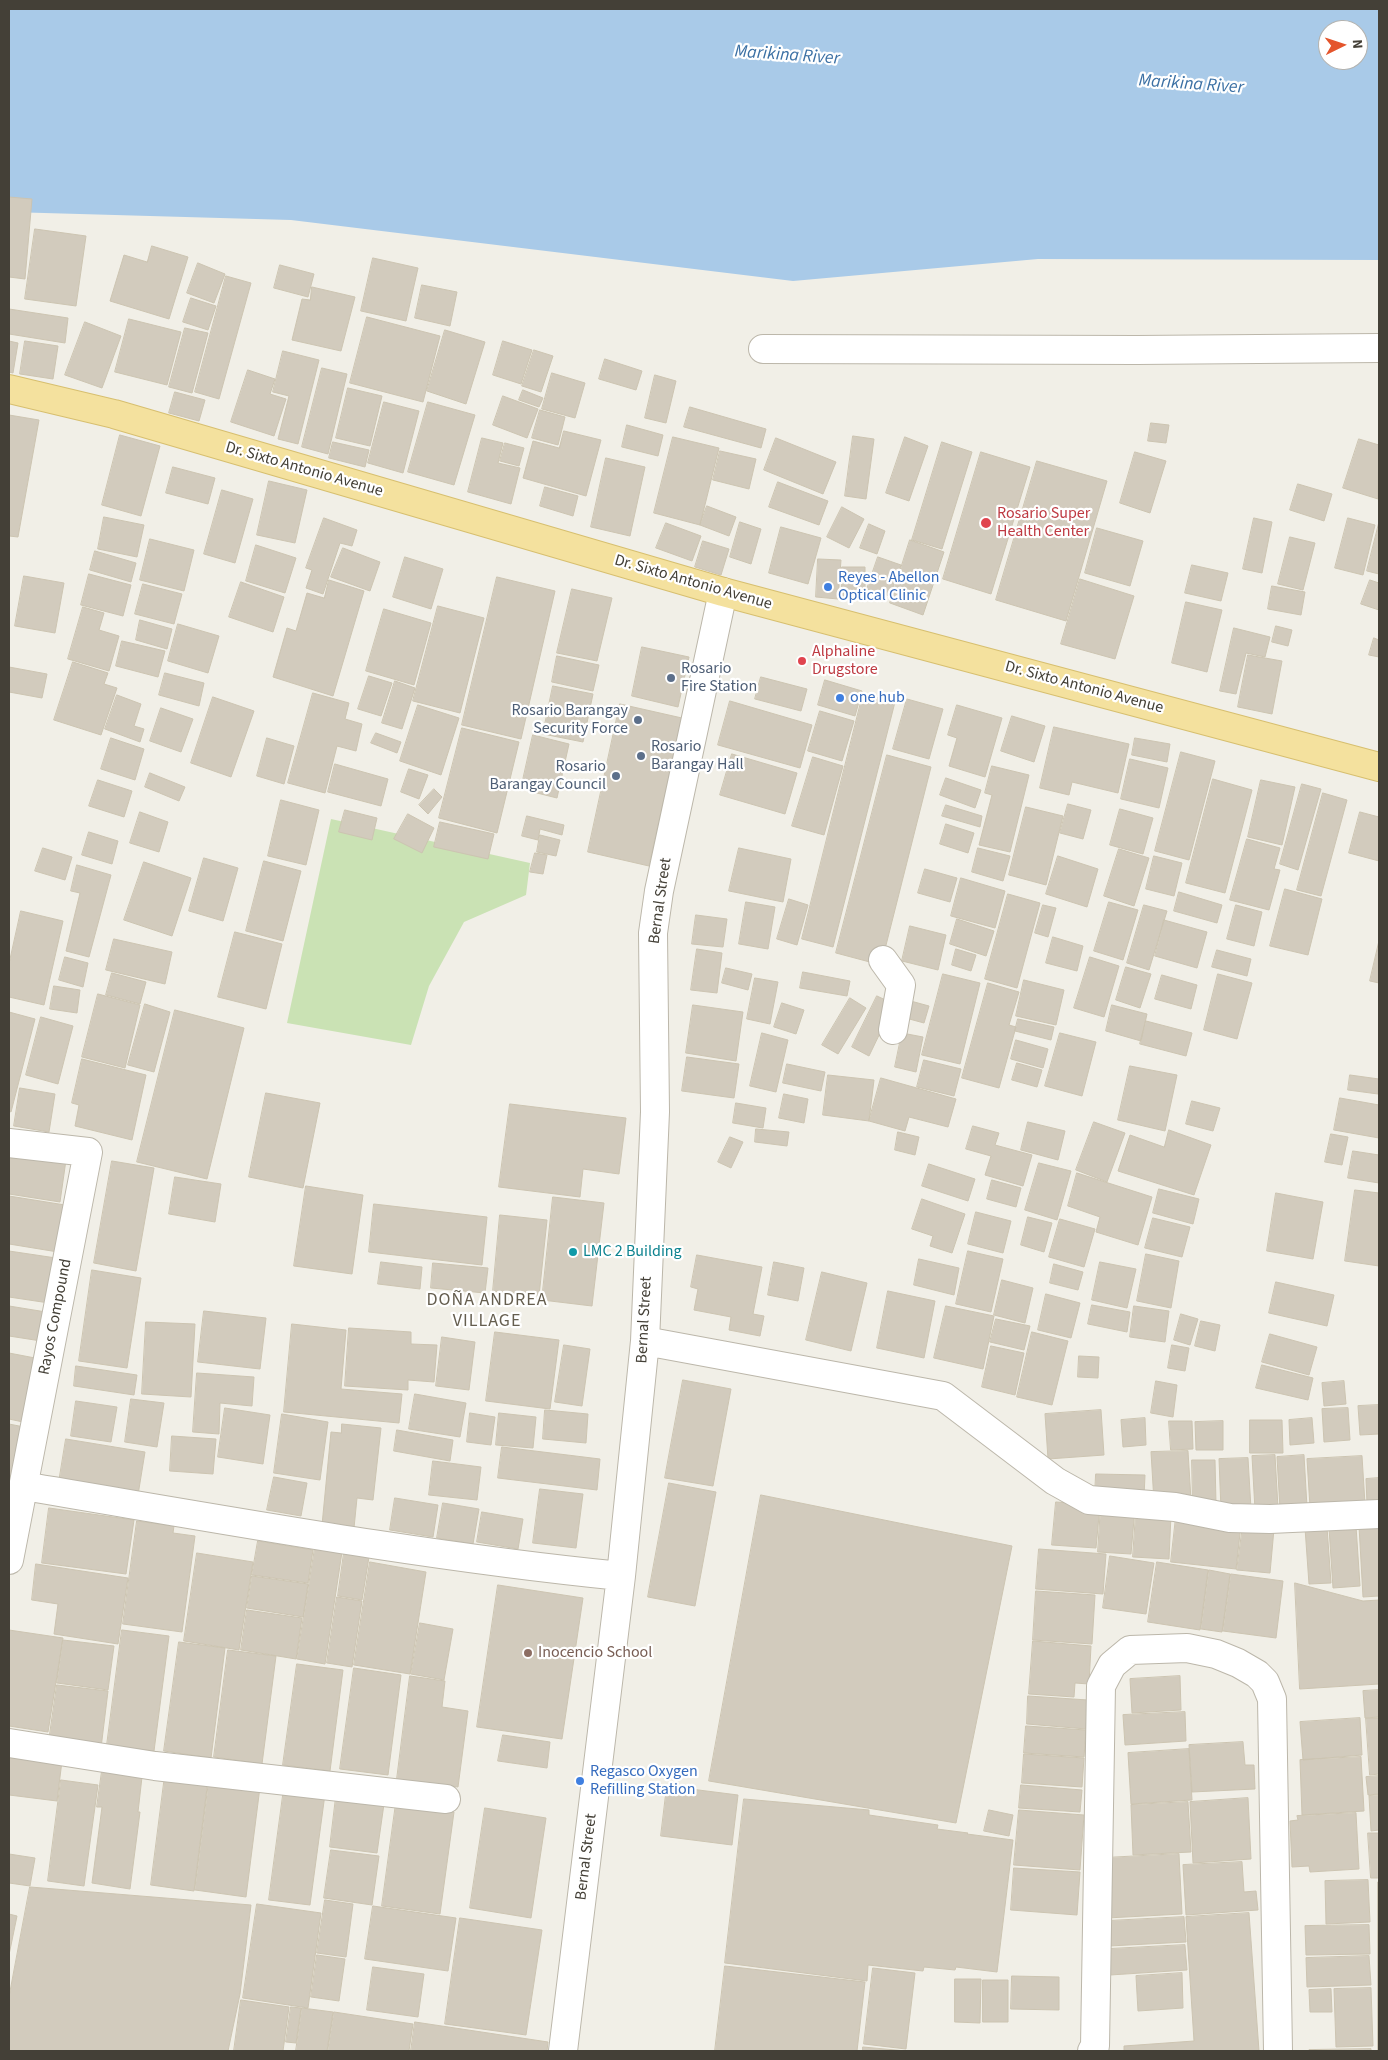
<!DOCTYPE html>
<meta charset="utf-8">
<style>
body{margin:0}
#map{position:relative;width:1388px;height:2060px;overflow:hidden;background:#f1efe7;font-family:"Source Sans 3",sans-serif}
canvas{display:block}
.frame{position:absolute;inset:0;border:10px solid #444037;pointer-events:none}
.north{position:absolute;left:1318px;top:20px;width:50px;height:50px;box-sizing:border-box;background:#fff;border:1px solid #b4b3af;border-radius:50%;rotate:86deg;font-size:14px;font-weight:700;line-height:20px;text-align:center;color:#444037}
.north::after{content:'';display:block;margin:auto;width:18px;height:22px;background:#e4552c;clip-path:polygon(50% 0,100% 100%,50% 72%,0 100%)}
</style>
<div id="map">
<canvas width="1388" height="2060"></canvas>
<div class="frame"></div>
<div class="north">N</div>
</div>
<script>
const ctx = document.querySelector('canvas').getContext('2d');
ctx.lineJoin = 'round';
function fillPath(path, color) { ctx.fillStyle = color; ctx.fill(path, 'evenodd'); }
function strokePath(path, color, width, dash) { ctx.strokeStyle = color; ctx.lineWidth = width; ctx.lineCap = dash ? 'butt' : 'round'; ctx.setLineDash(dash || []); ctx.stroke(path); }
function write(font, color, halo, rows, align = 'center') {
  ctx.font = font + ' "Source Sans 3",sans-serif'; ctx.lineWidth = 4.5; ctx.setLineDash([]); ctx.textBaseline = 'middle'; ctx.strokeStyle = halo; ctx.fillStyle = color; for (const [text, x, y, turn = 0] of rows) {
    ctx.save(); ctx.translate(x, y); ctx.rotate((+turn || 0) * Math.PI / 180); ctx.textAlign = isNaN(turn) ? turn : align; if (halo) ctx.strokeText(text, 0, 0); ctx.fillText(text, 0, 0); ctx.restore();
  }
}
fillPath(new Path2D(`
 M331,819L530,863L526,895L464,922L429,986L411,1045L287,1023Z`), '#cae2b4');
fillPath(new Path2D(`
 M9,9H1379V260L1038,259L793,281L291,220L9,212ZM1328,30H1358V60H1328Z`), '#a9cae8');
const building = new Path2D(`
 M9,197L32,199L25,279L9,277Z
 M35,229L86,236L76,306L25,299Z
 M152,246L188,257L169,319L110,301L124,255L147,262Z
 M373,258L418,268L406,321L361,311Z
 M198,263L225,274L214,303L187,293Z
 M280,265L314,274L308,297L274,288Z
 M226,276L251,283L219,399L195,392Z
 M422,285L457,292L450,326L415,318Z
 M312,287L355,297L341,351L292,340L302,299L310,300Z
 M191,298L216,306L208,330L183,322Z
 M9,309L68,318L65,343L9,334Z
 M367,317L440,336L423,402L350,383Z
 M129,319L181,332L167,385L115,372Z
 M85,322L121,336L102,388L65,375Z
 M185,328L208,333L192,393L169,387Z
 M445,330L485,342L466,404L427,391Z
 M9,341L18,343L13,373L9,372Z
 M25,341L58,346L53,379L20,374Z
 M503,341L532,350L521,384L493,375Z
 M534,350L553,356L541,392L522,386Z
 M283,351L319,360L298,444L278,439L289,396L273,392Z
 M605,359L642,371L636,390L599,379Z
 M322,368L347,374L328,454L302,447Z
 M248,370L275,379L270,394L286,399L274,436L231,422Z
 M552,373L585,383L575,418L542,409Z
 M655,375L676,381L666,423L645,418Z
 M348,388L382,396L370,446L336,438Z
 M523,390L543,398L539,407L519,400Z
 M175,392L205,400L199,421L169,413Z
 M503,396L538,409L527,438L493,425Z
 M384,402L419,411L403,473L368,463Z
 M428,402L475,415L454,485L408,472Z
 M690,407L766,429L761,448L684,427Z
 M540,410L565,417L558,445L532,438Z
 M9,415L39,420L18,537L9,536Z
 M1151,423L1169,425L1166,443L1148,441Z
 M627,425L663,435L658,456L622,447Z
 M564,431L601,440L586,496L523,478L533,441L559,448Z
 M120,435L160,446L141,516L102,505Z
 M853,436L874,439L866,499L845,496Z
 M673,437L719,448L700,525L654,513Z
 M905,437L928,446L909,501L886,493Z
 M482,438L503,443L498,463L520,468L511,504L468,492Z
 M776,438L836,462L823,494L764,470Z
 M1359,439L1379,445L1378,499L1343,488Z
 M333,442L369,450L365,467L329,458Z
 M942,442L972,452L942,549L912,540Z
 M505,443L524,448L519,466L500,461Z
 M720,451L756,459L749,489L713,480Z
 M981,452L1030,467L991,594L943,579Z
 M1135,452L1166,461L1150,513L1120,503Z
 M606,458L645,467L630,536L591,527Z
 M1037,461L1107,481L1066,621L996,600Z
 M173,467L215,478L208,504L166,493Z
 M269,481L307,490L295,543L257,535Z
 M778,482L828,501L819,525L769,507Z
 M1298,484L1332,494L1324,521L1290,510Z
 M545,487L578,496L573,516L540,506Z
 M222,490L253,499L235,563L204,554Z
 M707,506L736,517L729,536L700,525Z
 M842,507L864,519L849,548L827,537Z
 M104,517L144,525L137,557L98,549Z
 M324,518L357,530L352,546L340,543L323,594L306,588L312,570L306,568Z
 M1254,518L1272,522L1262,573L1243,569Z
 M1348,518L1375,525L1363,575L1335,568Z
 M740,522L761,529L751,564L730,557Z
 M1379,522V574L1367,571Z
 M666,523L701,536L692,561L656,548Z
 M869,524L885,531L877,554L860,548Z
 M781,527L821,538L808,584L769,573Z
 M1097,528L1143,541L1130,586L1085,573Z
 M1290,537L1315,543L1303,590L1278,584Z
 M150,539L194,550L184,591L140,580Z
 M910,540L944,552L923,615L890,603Z
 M703,541L729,549L721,575L695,567Z
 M256,545L296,558L285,593L246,581Z
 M343,548L380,562L370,591L331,577Z
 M95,551L136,563L131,582L90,570Z
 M405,557L443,569L431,609L393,597Z
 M878,557L901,565L890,596L867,589Z
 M818,559L841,560L838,599L816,597Z
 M1192,565L1228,573L1221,601L1185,593Z
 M842,567H865V599L842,600Z
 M89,574L131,585L123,616L81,605Z
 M24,576L64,583L55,633L15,626Z
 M497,577L555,591L521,739L462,725Z
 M1080,579L1134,596L1115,659L1061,644Z
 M329,580L364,591L333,696L273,677L287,628L296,631L307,593L324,598Z
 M1370,580L1379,583V610L1361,604Z
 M241,582L284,597L273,632L229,617Z
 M143,584L182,594L174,624L135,614Z
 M1272,586L1305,592L1301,615L1268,609Z
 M572,589L612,598L597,661L557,653Z
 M1186,602L1222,610L1207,672L1172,663Z
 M438,606L484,618L460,713L413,701Z
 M83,607L104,613L99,630L119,636L109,671L68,659Z
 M384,609L431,623L414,685L366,671Z
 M140,620L172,629L167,649L136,640Z
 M178,624L219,636L208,673L168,661Z
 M1276,626L1292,630L1288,646L1272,642Z
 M1234,628L1270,637L1265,657L1246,653L1236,694L1220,691Z
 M1374,638L1379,640V657L1369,655Z
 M122,641L165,651L158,677L116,666Z
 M642,647L689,657L678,707L632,696Z
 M1248,655L1282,661L1272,714L1238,707Z
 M557,656L599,665L593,691L552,682Z
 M73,662L108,673L104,684L117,688L101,735L54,720Z
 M9,667L47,674L42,698L9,692Z
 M165,673L204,683L199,706L159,695Z
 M369,676L392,683L381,716L358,709Z
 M761,677L807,689L801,711L755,699Z
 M825,680L862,691L855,716L818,705Z
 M395,681L415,688L402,729L382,723Z
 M553,686L593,694L583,742L543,734Z
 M313,693L349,703L345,719L362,724L356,751L337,746L325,793L288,783Z
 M863,694L895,702L833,947L802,939Z
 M117,695L141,704L134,726L144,729L140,742L105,729Z
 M213,697L254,711L231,777L191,763Z
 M907,699L943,709L929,759L893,749Z
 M730,701L812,725L800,768L718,745Z
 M620,704L682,718L649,866L588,852Z
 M418,705L459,718L441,775L400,761Z
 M957,705L1002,718L985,777L949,766L957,738L948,735Z
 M161,708L193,719L181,752L150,741Z
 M820,711L854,721L842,761L808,751Z
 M1012,716L1045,726L1034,762L1001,751Z
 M1054,727L1129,744L1118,793L1072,782L1069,795L1040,788Z
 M462,728L519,742L497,833L439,818Z
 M376,733L401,742L397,753L371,743Z
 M533,735L569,744L557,798L521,789Z
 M111,738L144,749L135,780L101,769Z
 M267,738L294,746L284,784L257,776Z
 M1135,738L1170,744L1167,762L1132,755Z
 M1181,752L1215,761L1189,860L1155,851Z
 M732,754L797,773L785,814L720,795Z
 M887,755L931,767L881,965L836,953Z
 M813,757L843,766L824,835L792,826Z
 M1130,759L1168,768L1159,808L1121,799Z
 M335,764L388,779L381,806L328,792Z
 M992,766L1029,775L1010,852L979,845L992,795L985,793Z
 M409,769L428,775L419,799L401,792Z
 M150,773L185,787L179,801L145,787Z
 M946,778L981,790L975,808L940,795Z
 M1213,779L1252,790L1225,893L1186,883Z
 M98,780L132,791L124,817L89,806Z
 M1261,780L1295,787L1282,845L1248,837Z
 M1302,784L1321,789L1298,870L1280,864Z
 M434,789L442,797L428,814L419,805Z
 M1323,793L1347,800L1321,896L1297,890Z
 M281,800L319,810L306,865L268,856Z
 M1068,804L1091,810L1083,839L1060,833Z
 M946,805L982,816L980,827L942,816Z
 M1026,807L1063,816L1046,885L1009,875Z
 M1120,809L1153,818L1143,854L1110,845Z
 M345,810L377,818L372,840L339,832Z
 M140,812L168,822L159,852L130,843Z
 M1360,812L1379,817V861L1349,853Z
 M408,814L434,828L422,853L394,839Z
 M527,816L564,825L562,835L540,829L538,840L522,836Z
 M440,822L494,834L488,859L434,847Z
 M946,824L974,833L968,853L940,844Z
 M89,832L118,841L112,864L82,855Z
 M540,835L560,840L556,856L537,852Z
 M1247,839L1280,848L1274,869L1280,870L1269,910L1230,900Z
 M43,848L72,857L65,880L35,871Z
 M739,848L791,859L783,902L729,891Z
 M978,848L1010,856L1003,881L972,872Z
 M1119,849L1149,858L1134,906L1104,896Z
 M535,853L547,855L543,874L530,872Z
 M1058,856L1098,869L1087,907L1046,894Z
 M1154,856L1182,863L1174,896L1146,889Z
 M204,858L238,868L223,921L189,911Z
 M264,861L301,871L283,941L246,931Z
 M144,862L191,878L172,936L124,920Z
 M77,865L111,875L89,957L66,951L80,893L71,891Z
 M925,869L957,878L950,902L918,893Z
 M961,878L1005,891L995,928L951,916Z
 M1285,889L1322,899L1308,955L1270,946Z
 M1179,892L1222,905L1217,923L1174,911Z
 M1008,894L1040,903L1017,988L985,979Z
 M789,899L808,905L797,945L777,939Z
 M746,902L775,907L768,949L739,944Z
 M1109,902L1138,910L1123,960L1094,951Z
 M1043,905L1056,908L1048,937L1035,933Z
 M1144,905L1167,911L1149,970L1127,963Z
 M1236,905L1262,912L1254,946L1227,939Z
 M21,911L63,921L44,1005L9,997V964Z
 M696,915L727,919L723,947L692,944Z
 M957,919L994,931L986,956L950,944Z
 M1164,920L1207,932L1197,968L1155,956Z
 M910,926L946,935L938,970L902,961Z
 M235,932L282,944L266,1009L218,997Z
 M1053,937L1083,946L1077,971L1046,963Z
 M114,939L172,952L165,984L106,970Z
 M1379,941V983L1370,981Z
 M697,949L722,953L717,993L691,990Z
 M956,949L976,955L971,971L952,965Z
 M1217,950L1251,959L1247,976L1212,967Z
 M65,957L88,963L83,987L59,980Z
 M1090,957L1119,966L1104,1017L1074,1008Z
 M1126,967L1151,974L1140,1008L1116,1000Z
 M726,968L752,974L748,990L722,983Z
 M803,972L850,981L847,996L800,988Z
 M112,973L146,982L140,1004L106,995Z
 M943,974L980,983L960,1064L922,1055Z
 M1218,974L1252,983L1237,1039L1204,1030Z
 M1162,975L1197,985L1191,1009L1155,999Z
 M755,978L778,982L770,1024L747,1019Z
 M1024,980L1064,990L1056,1025L1016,1016Z
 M988,983L1019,992L1009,1025L1016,1027L999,1088L962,1078Z
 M54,986L80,990L77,1013L50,1009Z
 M98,994L140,1005L125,1068L82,1057Z
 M877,996L894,1004L869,1056L852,1047Z
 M850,998L866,1008L838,1054L822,1045Z
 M907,1000L929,1006L924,1023L902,1017Z
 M782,1003L804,1010L796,1034L774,1027Z
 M145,1004L170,1012L154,1072L128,1065Z
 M693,1005L743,1012L736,1061L686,1053Z
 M1112,1005L1147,1014L1141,1041L1106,1031Z
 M175,1010L244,1028L207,1179L137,1162Z
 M9,1012L35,1019L11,1112L9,1111Z
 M41,1017L73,1026L58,1084L26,1075Z
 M1018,1019L1054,1027L1051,1040L1015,1031Z
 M1146,1021L1192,1033L1186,1056L1140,1044Z
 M762,1033L788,1040L776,1092L750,1086Z
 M902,1033L923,1037L916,1072L895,1067Z
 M1060,1033L1096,1042L1082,1096L1045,1086Z
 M1016,1040L1048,1049L1043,1068L1011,1059Z
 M687,1057L739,1064L734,1098L682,1091Z
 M82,1059L146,1075L132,1140L75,1126L79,1105L72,1103Z
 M924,1060L961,1069L954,1096L917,1087Z
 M1017,1063L1042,1070L1037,1087L1012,1080Z
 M787,1064L825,1072L821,1091L783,1083Z
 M1130,1066L1177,1075L1165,1131L1118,1120Z
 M828,1075L874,1080L869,1121L823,1115Z
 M1350,1075L1379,1079L1378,1094L1348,1090Z
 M881,1078L956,1099L948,1127L909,1117L905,1131L869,1121Z
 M20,1088L55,1094L49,1132L14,1126Z
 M266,1093L320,1103L303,1188L249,1177Z
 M784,1094L808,1099L804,1123L779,1118Z
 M1340,1098L1379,1105V1138L1334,1130Z
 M1192,1101L1220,1108L1213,1131L1186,1124Z
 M736,1103L766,1108L763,1128L733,1123Z
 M510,1104L626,1118L619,1174L583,1169L580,1197L499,1187Z
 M1028,1122L1065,1131L1058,1160L1021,1150Z
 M1094,1122L1125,1133L1107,1182L1076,1170Z
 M973,1126L999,1133L995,1145L1032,1155L1023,1186L985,1175L991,1156L966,1149Z
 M756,1129L789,1132L787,1146L755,1142Z
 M1169,1130L1211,1145L1194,1195L1118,1171L1130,1135L1164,1147Z
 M898,1132L919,1137L915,1155L895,1150Z
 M1331,1134L1348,1137L1342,1165L1325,1162Z
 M730,1137L743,1142L731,1168L718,1162Z
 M9,1151L66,1160L60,1202L9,1194Z
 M1353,1151L1379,1155V1183L1348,1178Z
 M112,1161L154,1168L136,1271L94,1263Z
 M1039,1163L1071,1171L1057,1220L1025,1210Z
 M929,1164L975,1179L968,1201L922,1186Z
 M1077,1173L1152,1197L1138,1245L1096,1232L1100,1217L1068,1206Z
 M175,1177L221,1184L215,1222L169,1214Z
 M992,1180L1021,1188L1016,1207L987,1199Z
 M306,1186L363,1195L352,1274L294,1266Z
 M1159,1189L1199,1199L1193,1224L1153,1213Z
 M1355,1190L1379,1193V1266L1345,1261Z
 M1276,1193L1323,1202L1313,1259L1267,1251Z
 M9,1196L65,1205L58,1252L9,1244Z
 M553,1197L604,1203L592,1306L542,1300Z
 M922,1199L965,1214L952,1253L930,1246L933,1236L912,1229Z
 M374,1204L487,1217L482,1265L369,1252Z
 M976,1212L1011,1221L1003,1253L968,1244Z
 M500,1215L547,1220L539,1296L493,1291Z
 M1028,1217L1052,1223L1044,1252L1021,1245Z
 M1153,1218L1190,1227L1182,1257L1145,1248Z
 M1060,1219L1095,1229L1084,1267L1049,1257Z
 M9,1251L56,1258L49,1303L9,1297Z
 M968,1251L1003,1259L991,1312L956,1304Z
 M1146,1254L1179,1261L1171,1308L1137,1301Z
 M697,1255L762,1267L753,1314L764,1316L760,1336L729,1330L731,1317L694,1310L698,1289L691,1287Z
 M919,1259L959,1268L954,1295L914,1285Z
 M381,1262L422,1267L420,1289L378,1284Z
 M774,1262L804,1268L798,1301L768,1295Z
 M1100,1262L1136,1269L1127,1308L1092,1300Z
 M433,1263L488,1268L485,1293L431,1288Z
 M1054,1264L1083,1272L1078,1290L1050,1283Z
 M92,1270L141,1278L127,1368L79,1361Z
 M822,1272L867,1283L851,1351L806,1340Z
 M1002,1280L1033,1288L1025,1323L994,1315Z
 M1276,1282L1334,1295L1327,1326L1269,1313Z
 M888,1291L935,1301L924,1358L877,1348Z
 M1046,1294L1080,1303L1071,1338L1038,1330Z
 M1092,1305L1130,1312L1127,1332L1088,1324Z
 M9,1306L46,1312L41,1341L9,1336Z
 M946,1306L994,1316L983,1369L934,1358Z
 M1134,1306L1169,1311L1165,1342L1130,1337Z
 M204,1311L266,1318L260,1369L198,1362Z
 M1181,1314L1198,1319L1190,1345L1174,1340Z
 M996,1319L1030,1326L1024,1350L990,1342Z
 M1201,1321L1220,1325L1215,1351L1195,1346Z
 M146,1322L195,1324L191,1397L142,1394Z
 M292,1324L346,1330L341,1389L402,1394L399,1423L284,1412Z
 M349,1328L411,1332V1344L437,1345L434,1382L408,1380V1390L345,1386Z
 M495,1332L559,1340L550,1409L486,1401Z
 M1032,1332L1068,1341L1052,1405L1017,1397Z
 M1270,1334L1317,1347L1309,1375L1262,1362Z
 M442,1337L475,1342L469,1390L436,1386Z
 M564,1345L590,1349L582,1406L555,1402Z
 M1172,1345L1189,1348L1185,1371L1168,1368Z
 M991,1346L1024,1353L1015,1395L982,1387Z
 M9,1353L35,1358L23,1422L9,1419Z
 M1079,1356L1099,1357L1098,1378L1078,1377Z
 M1262,1365L1313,1378L1308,1400L1256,1388Z
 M76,1366L137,1375L134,1395L74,1386Z
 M197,1373L254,1377L252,1406L220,1403L219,1434L193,1432Z
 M683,1380L731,1389L713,1486L665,1478Z
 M1156,1381L1177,1385L1173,1417L1151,1413Z
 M1344,1381L1346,1404L1324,1406L1322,1383Z
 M415,1394L466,1403L460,1437L409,1429Z
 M131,1399L164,1403L157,1447L125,1442Z
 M76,1401L117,1407L111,1442L71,1436Z
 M1379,1405V1434L1360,1435L1358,1406Z
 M225,1408L270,1415L263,1464L218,1457Z
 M1348,1408L1350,1440L1324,1442L1322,1409Z
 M545,1410L588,1414L586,1443L543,1439Z
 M1101,1410L1104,1455L1048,1459L1045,1414Z
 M470,1413L495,1417L491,1445L467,1442Z
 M499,1413L536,1417L533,1448L496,1445Z
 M282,1414L328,1422L320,1480L274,1473Z
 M1145,1418L1146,1445L1123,1447L1121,1420Z
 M1312,1418L1314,1443L1290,1445L1289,1420Z
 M1250,1420H1282L1283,1453H1250Z
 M1169,1421H1192L1193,1449L1171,1450Z
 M1223,1421V1450H1196L1195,1422Z
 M9,1424L24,1427L16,1478L9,1477Z
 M342,1424L381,1428L373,1500L357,1498L354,1528L322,1525L331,1432L341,1433Z
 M397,1430L453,1440L450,1461L394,1451Z
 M172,1436L216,1439L213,1474L170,1471Z
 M66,1439L145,1452L138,1495L59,1482Z
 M502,1447L600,1459L597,1490L498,1478Z
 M1188,1451L1191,1500L1154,1502L1151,1452Z
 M1275,1455L1278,1508L1255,1510L1252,1456Z
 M1304,1455L1307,1507L1280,1509L1277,1457Z
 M1362,1456L1365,1504L1310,1507L1307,1459Z
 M1248,1458L1251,1509L1221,1510L1219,1459Z
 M1192,1460H1215L1216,1504H1193Z
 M433,1461L481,1467L477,1500L429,1495Z
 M1096,1474L1145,1475L1144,1497L1095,1496Z
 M274,1477L307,1483L301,1516L267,1510Z
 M1379,1478V1503L1367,1504L1366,1479Z
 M669,1483L716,1492L695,1606L648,1597Z
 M540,1489L583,1494L576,1548L533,1543Z
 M761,1495L1012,1546L956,1823L709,1781Z
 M395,1498L438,1505L433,1537L390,1530Z
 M1056,1502L1100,1505L1096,1548L1052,1545Z
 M443,1503L479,1509L473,1544L437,1538Z
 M1101,1505L1135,1508L1131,1554L1098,1552Z
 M49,1508L134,1520L126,1574L42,1563Z
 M482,1512L523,1519L518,1549L477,1542Z
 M1136,1513L1171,1515L1169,1559L1133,1557Z
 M1176,1517L1241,1525L1236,1569L1171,1562Z
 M137,1521L174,1526L173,1533L195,1536L182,1632L123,1624Z
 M1379,1524V1596L1363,1597L1359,1526Z
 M1243,1525L1274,1529L1270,1573L1237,1570Z
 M1356,1526L1360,1586L1333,1588L1329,1528Z
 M1327,1527L1331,1583L1309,1584L1305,1528Z
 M258,1541L313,1550L308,1583L252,1575Z
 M315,1548L342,1552L325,1664L297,1659Z
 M1039,1549L1106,1554L1103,1594L1036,1589Z
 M197,1553L253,1562L239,1650L184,1641Z
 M344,1553L369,1557L362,1600L338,1596Z
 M1110,1556L1154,1563L1146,1614L1103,1608Z
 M370,1562L426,1572L410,1674L354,1665Z
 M1157,1562L1208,1570L1200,1630L1148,1622Z
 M36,1564L128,1578L118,1644L54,1634L58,1604L32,1600Z
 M1209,1570L1230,1574L1222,1632L1201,1629Z
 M1231,1574L1283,1581L1276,1638L1223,1631Z
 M252,1576L308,1584L303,1617L247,1608Z
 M1295,1583L1363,1601L1379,1600V1684L1300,1689Z
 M498,1585L583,1598L562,1739L477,1727Z
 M1036,1591L1095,1595L1092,1644L1033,1640Z
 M337,1597L362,1601L352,1667L327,1663Z
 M247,1610L302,1618L296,1659L241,1650Z
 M420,1623L453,1629L444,1680L411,1674Z
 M9,1630L63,1638L48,1732L9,1726Z
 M122,1630L169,1636L154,1751L107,1745Z
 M63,1640L114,1646L108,1690L57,1683Z
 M1033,1641L1091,1646L1089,1684L1075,1683L1074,1697L1029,1694Z
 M179,1642L225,1648L211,1758L164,1751Z
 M228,1650L276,1656L262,1764L214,1757Z
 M297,1664L343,1670L330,1771L283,1765Z
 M354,1668L401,1675L388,1775L340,1769Z
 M410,1676L445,1681L442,1707L468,1711L458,1787L397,1779Z
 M1180,1676L1181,1710L1132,1713L1130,1679Z
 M57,1685L108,1691L101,1748L49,1741Z
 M1379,1690V1717L1365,1718L1363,1691Z
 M1028,1696L1088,1700L1086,1729L1027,1724Z
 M1185,1712L1186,1741L1125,1745L1123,1715Z
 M1360,1718L1362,1755L1303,1760L1300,1722Z
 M1366,1718H1379V1774L1370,1775Z
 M1026,1726L1086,1730L1084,1757L1024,1753Z
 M503,1735L550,1742L547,1768L498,1761Z
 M1243,1742L1245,1765H1254L1255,1789L1192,1792L1189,1745Z
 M1189,1749L1192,1800L1131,1804L1128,1753Z
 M1024,1754L1084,1758L1082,1787L1022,1783Z
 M10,1755L62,1761L57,1801L9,1795Z
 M1361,1757L1364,1811L1302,1815L1300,1760Z
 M102,1771L142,1777L138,1812H140L130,1889L92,1883L102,1807H97Z
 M165,1775L208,1780L194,1891L151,1885Z
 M1379,1776V1794L1368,1795L1366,1777Z
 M61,1780L98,1785L84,1886L48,1881Z
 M209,1781L260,1787L246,1897L195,1890Z
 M1021,1785L1082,1790L1080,1812L1019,1808Z
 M667,1786L738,1795L732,1845L661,1836Z
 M284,1788L325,1794L310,1905L269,1900Z
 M1379,1795V1830L1371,1831L1369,1796Z
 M336,1797L384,1804L377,1853L330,1847Z
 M1248,1798L1251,1859L1193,1863L1190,1802Z
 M744,1799L869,1810V1815L938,1825L937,1829L968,1833L967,1834L1013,1840L997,1972L956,1967L955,1970L924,1967L923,1971L868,1965L867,1981L725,1963Z
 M1188,1802L1191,1852L1133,1855L1131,1805Z
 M396,1803L454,1812L440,1914L382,1906Z
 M485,1808L546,1818L531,1918L470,1908Z
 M989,1810L1013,1815L1009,1836L984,1831Z
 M1019,1810L1084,1815L1080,1870L1014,1865Z
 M1356,1813L1359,1869L1310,1872L1309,1866L1292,1867L1290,1821L1298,1820L1297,1816Z
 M1368,1833H1379V1878H1371Z
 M331,1850L379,1856L372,1905L324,1898Z
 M9,1854L35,1858L30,1886L9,1883Z
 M1179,1854L1182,1914L1107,1918L1104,1858Z
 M1242,1862L1244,1892L1256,1891L1258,1910L1186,1915L1183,1865Z
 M1014,1868L1080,1872L1077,1915L1011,1910Z
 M1368,1880L1370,1922L1326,1924L1325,1881Z
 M1378,1882H1379V2051H1378Z
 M30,1887L251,1905L240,1994L228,2051H9V1997Z
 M325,1900L353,1904L346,1957L317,1953Z
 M257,1904L321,1913L308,2008L243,1998Z
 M373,1906L456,1918L448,1971L365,1959Z
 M1249,1913L1259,2051H1124V2046L1194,2041L1186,1917Z
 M9,1914L17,1916L9,1955Z
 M1184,1917L1186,1942L1109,1946L1108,1921Z
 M460,1918L542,1930L526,2035L445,2024Z
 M1369,1925L1370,1954L1306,1955L1305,1926Z
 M1185,1945L1187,1970L1110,1975L1109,1949Z
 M317,1955L345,1959L339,2001L311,1997Z
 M1369,1956L1371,1985L1307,1987L1306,1958Z
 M725,1966L865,1982L857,2051H715Z
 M373,1967L424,1974L418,2017L367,2010Z
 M873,1968L915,1973L906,2049L864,2044Z
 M1182,1973L1183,2008L1138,2011L1136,1976Z
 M1012,1976L1059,1977V2010L1011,2009Z
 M955,1979H981L980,2023L955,2022Z
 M983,1980H1008V2022H983Z
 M1371,1988L1373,2046L1336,2047L1334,1989Z
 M1331,1989L1332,2012H1310L1309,1990Z
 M241,2000L289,2007L283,2051H234Z
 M291,2007L301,2008L296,2043L286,2042Z
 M302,2008L333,2012L327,2051H296Z
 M334,2012L413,2024L409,2051H328Z
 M415,2022L548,2042L547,2051H411Z
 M863,2047L906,2051H863Z
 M1371,2049V2051H1309V2050Z`);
fillPath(building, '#d2cbbd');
strokePath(building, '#ccc4b1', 1);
const minor = new Path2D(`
 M763,349L1137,350L1379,348
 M883,960L901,985L893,1030
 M9,1143L88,1152L9,1560
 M645,1341L943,1396L1055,1481L1089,1500L1175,1507L1230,1518L1270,1519L1379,1514
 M23,1486C221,1519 420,1556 621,1576
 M9,1743L155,1766L446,1799
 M563,2051L621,1576L645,1341L655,1112L653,933L659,891L723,592
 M1092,2051L1095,2046L1101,1686L1112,1665L1130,1650L1187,1648L1216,1654L1238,1663L1257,1674L1265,1682L1272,1699L1278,2051`);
const major = new Path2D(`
 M9,389L114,414L723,592L1379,767`);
strokePath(minor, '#bcb7aa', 30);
strokePath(major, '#d7bf6f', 30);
strokePath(minor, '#fff', 28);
strokePath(major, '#f4e19e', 28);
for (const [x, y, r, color] of [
 [986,523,6,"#e0444e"],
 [828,587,5,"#3f7fe0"],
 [802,661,5,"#e0444e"],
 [671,678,5,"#5c6f8a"],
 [840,698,5,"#3f7fe0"],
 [638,720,5,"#5c6f8a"],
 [641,756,5,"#5c6f8a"],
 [616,776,5,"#5c6f8a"],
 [573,1252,5,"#0f9aa8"],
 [528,1653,5,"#8d6e63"],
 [580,1781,5,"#3f7fe0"]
]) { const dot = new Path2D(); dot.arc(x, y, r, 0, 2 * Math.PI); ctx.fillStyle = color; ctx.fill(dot); strokePath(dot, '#fff', 2); }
write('16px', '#444037', '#fff', [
 ["Dr. Sixto Antonio Avenue",304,470,16],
 ["Dr. Sixto Antonio Avenue",693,583,16],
 ["Dr. Sixto Antonio Avenue",1084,688,15],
 ["Bernal Street",661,901,-82],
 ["Rayos Compound",56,1317,-79],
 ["Bernal Street",645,1320,-87],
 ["Bernal Street",587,1857,-83]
]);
write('16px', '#be3a42', '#fff', [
 ["Rosario Super",997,514],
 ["Health Center",997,532],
 ["Alphaline",812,652],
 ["Drugstore",812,670]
], 'left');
write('16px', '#366cbe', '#fff', [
 ["Reyes - Abellon",838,578],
 ["Optical Clinic",838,596],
 ["one hub",850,698],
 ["Regasco Oxygen",590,1772],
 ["Refilling Station",590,1790]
], 'left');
write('16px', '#4e5e75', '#fff', [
 ["Rosario",681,669],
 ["Fire Station",681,687],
 ["Rosario Barangay",628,711,"right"],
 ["Security Force",628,729,"right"],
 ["Rosario",651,747],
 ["Barangay Hall",651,765],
 ["Rosario",606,767,"right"],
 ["Barangay Council",606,785,"right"]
], 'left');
write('16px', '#0d838f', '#fff', [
 ["LMC 2 Building",583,1252]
], 'left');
write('16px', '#785e54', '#fff', [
 ["Inocencio School",538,1653]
], 'left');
write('italic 18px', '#3b70a4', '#fff', [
 ["Marikina River",787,56,4],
 ["Marikina River",1191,85,4]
]);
ctx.letterSpacing = '1px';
write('18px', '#655e4f', '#fff', [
 ["DOÑA ANDREA",487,1301],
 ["VILLAGE",487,1322]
]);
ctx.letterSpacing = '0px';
</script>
